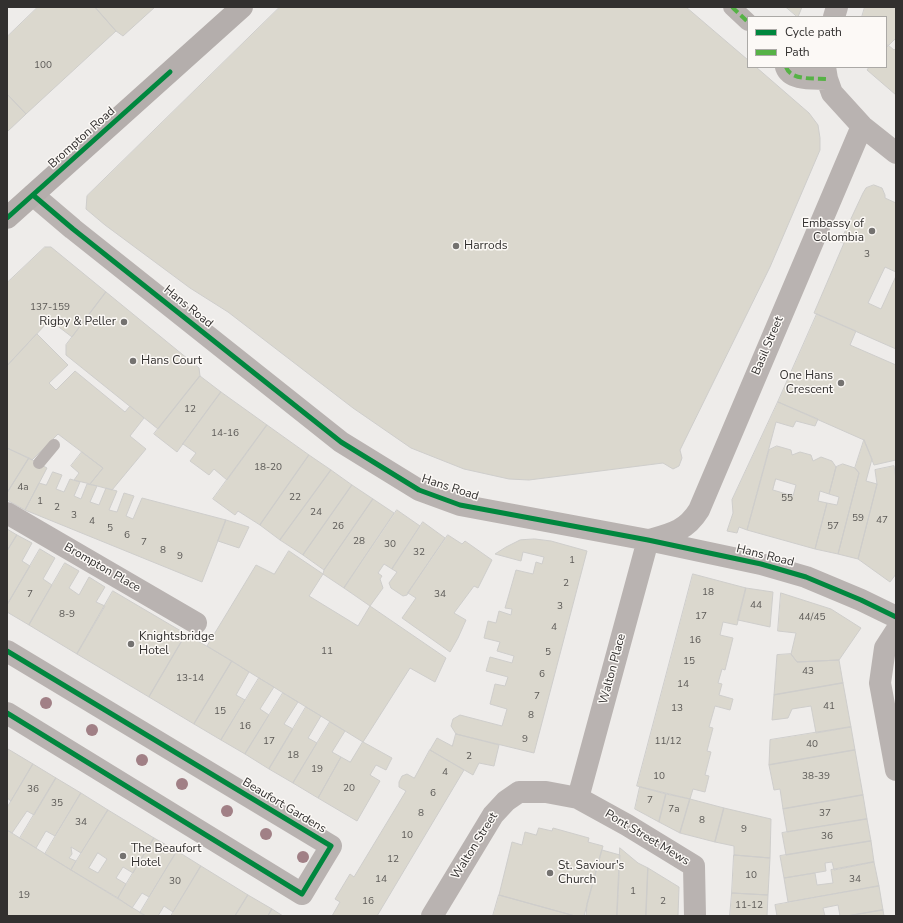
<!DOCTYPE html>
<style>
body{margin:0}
#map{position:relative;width:903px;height:923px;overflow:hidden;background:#eeecea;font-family:"Nunito Sans",sans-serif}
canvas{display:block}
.frame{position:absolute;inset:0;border:8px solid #32302f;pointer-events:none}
.legend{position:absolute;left:747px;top:16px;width:140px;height:52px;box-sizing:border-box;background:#fcf9f6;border:1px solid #aba9a6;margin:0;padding:5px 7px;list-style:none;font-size:12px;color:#32302f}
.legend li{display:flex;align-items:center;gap:8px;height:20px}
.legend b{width:20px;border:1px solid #aba9a6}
</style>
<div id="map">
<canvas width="903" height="923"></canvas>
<div class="frame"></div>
<ul class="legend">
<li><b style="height:5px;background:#00873e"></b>Cycle path</li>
<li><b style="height:5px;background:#56b246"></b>Path</li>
</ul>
</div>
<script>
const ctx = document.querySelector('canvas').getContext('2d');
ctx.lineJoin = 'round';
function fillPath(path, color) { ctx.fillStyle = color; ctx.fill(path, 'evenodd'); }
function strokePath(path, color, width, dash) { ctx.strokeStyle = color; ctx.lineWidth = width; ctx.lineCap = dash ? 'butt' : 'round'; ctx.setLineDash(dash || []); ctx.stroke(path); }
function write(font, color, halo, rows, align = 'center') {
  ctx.font = font + ' "Nunito Sans",sans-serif'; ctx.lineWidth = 3; ctx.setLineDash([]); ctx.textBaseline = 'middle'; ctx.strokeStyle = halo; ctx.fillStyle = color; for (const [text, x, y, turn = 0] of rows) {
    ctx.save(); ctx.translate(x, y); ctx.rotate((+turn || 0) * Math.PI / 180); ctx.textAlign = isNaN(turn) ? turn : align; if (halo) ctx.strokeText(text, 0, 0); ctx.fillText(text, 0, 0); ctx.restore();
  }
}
const building = new Path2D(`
 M38,7H95L116,31L26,114L7,94V37Z
 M95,7H155L123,36L116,31Z
 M280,7H686L748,60V67H756L809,113L818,125L820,138V150L770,267L680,450L682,458L679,466L673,469L663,463L529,480L509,479L464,469L411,448L353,408L228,312L190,288L105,225L86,209L87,196Z
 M786,7H802L798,17Z
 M865,7H896V38L886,48V17H862Z
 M888,45L894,50L896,48V95L867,70L869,67H886V48Z
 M7,94L26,114L7,132Z
 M874,185L882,188L885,195V198L896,203V272L885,267L868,303L881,309L896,276V349L814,313L844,243L840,242L863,193L866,188Z
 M45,247H51L106,292L72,337L55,324L45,325L7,366V283Z
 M106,292L199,368L200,376L158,429L66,355V345Z
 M817,314L856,331L850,345L896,365V460L874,465L864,440L778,402Z
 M37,334L68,365L49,383L56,390L75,371L125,412L130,406L144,418L130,436L146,449L112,490L90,484L103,468L58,434L32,460L7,448V366Z
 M200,376L221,392L177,452L154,434Z
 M221,392L267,425L227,480L214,469L209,475L190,461L196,453L183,444Z
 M778,402L818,419L815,426L796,421L793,427L776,422L747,530L739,527L737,533L727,531L733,513L732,500Z
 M267,425L309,455L260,525L238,511L235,515L213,499Z
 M864,440L872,459L866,481L877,484L858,559L838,554L859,473L855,468Z
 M777,446L791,450L792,455L800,452L811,455L813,461L821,457L832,461L836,467L829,494L820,491L818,501L827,503L815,549L747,530L769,450ZM776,479L796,485L793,496L773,490Z
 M7,448L29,458L7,493Z
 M82,452L103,468L90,484L74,480L79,473L71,466Z
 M309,455L331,470L280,540L260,525Z
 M29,458L47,468L25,510L7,500V493Z
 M843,464L855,468L859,473L838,554L815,549L827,503L837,505L839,497L829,494L836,467Z
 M894,466L896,479V574L890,582L858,559L877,484L875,470Z
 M331,470L352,485L303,555L280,540Z
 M53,472L62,475L56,489L64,492L70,479L80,482L74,496L81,499L87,484L97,486L90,502L99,505L106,488L117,491L109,510L117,512L124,493L134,496L126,516L133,519L142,498L226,520L202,582L25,510L39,483L46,485Z
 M352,485L373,499L324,570L303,555Z
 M373,499L394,513L344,588L323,574L324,570Z
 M397,510L420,526L392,569L384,564L378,573L382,576L380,579L383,588L370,606L344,588Z
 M226,520L249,527L239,548L218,541Z
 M423,522L445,538L408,593L407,595L403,596L391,588L389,583L397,572L392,569Z
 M7,529L17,535L7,551Z
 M17,535L32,543L22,561L30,566L7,605V551Z
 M448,535L462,544L465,541L492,560L478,588L474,586L454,613L466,620L458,638L450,652L402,618L416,598L408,593Z
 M535,539L551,541L587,551L534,753L456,734L451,726L453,719L460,715L502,726L507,709L490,704L495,684L505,686L508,677L486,671L490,657L512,663L514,656L497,651L500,642L484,638L488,621L496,623L499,611L511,615L512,609L505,608L516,570L533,574L536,562L542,564L544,557L523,552L521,561L495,554L506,547L520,540Z
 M40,549L55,558L43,579L52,585L29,625L7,612V605Z
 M289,551L323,574L309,596L358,626L370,606L446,658L435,682L410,668L363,742L207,646L256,565L274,574Z
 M65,563L79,571L69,588L79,595L89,577L105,587L96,602L105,606L77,654L29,625Z
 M693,574L746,588L737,625L723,622L720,635L733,638L725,670L722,669L718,683L722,684L719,695L733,699L730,710L715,706L709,727L713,728L707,751L711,752L705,775L709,776L705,792L693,789L690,799L637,786Z
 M746,588L773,592L770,627L738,620Z
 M113,591L186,634L149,697L77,654Z
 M781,593L831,609L861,628L839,660L797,662L791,654L796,633L778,631Z
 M186,634L232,661L194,724L149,697Z
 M791,654L797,662L839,660L843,683L774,695L777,655Z
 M232,661L249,672L236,695L245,700L221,740L194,724Z
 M259,678L274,687L260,709L269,715L245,754L221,740Z
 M843,683L851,727L816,733L811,706L792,709L788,718L772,720L774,695Z
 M283,693L298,702L284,724L293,729L269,769L245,754Z
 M306,707L321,716L308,738L317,743L293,783L269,769Z
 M330,722L345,731L332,752L341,757L318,798L293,783Z
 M851,727L855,750L769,765L770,740Z
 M456,734L499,745L494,766L479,763L473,775L430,750L437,738L452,746Z
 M363,742L392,758L386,770L376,765L370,775L380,781L357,821L318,798L341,757L350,762Z
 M8,749L33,764L11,801L7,798Z
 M430,750L464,770L377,916H332L340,902L335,899L350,874L354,877L406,791L399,787V782L402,776L407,774L414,778Z
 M855,750L863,795L783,809L780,789L774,790L769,765Z
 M33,764L56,778L34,815L27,811L12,833L7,830V808Z
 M56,778L81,793L55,836L46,831L36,848L20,838Z
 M640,787L666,794L659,822L635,809Z
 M81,793L108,810L81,853L71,847L72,854L69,858L76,861L71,870L45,854Z
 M666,794L690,799L680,833L659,822Z
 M863,795L867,819L787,832L783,809Z
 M690,799L724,808L715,842L680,833Z
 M724,808L771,819L770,858L734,855V846L715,842Z
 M108,810L154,838L133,873L123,867L116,878L126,884L118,898L71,870ZM98,853L107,859L98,873L89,868Z
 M867,819L871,841L786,855L782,833Z
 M539,828L552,831L553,828L589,838L588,842L603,846L584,916H575L499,895L512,842L522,845L525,832L536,835Z
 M7,830L71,870L146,916H7Z
 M154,838L177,851L149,897L142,893L132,908L118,898Z
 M871,841L874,862L834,870L832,862L825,863L826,871L784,878L780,856Z
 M620,848L638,863L648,868L646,916H617Z
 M602,850L620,855L617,916H586L587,904Z
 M177,851L201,866L173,912L164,906L158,916H146L140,913Z
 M734,855L770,858L768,895L732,893Z
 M874,862L879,886L788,902L784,878L815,873L817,885L833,883L831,870Z
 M201,866L248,895L235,916H171Z
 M648,868L679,887L678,916H646Z
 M879,886L883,910L847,916H840L838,905L823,908L825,916H777L775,905Z
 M732,893L768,895L767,916H730Z
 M248,895L272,909L268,916H235Z
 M499,895L575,916H493Z
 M272,909L283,916H268Z
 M883,910L884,916H847Z`);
fillPath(building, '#dbd8ce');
strokePath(building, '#cecdcb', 1);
strokePath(new Path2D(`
 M39,463L54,445`), '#b9b3b1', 12);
strokePath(new Path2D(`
 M732,7L748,22`), '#b9b3b1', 18);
strokePath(new Path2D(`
 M834,17L837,7
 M786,67C791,81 815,78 827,79
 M825,67L827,79L832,93L862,126L896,153
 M33,195L73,229L341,442L419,490L460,505L648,540L761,564L806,577L861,600L896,617
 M7,513L196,623
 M649,540C671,534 686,531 699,510L862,126
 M896,631L885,648L880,683L896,770
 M7,651L331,846L302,894L7,713
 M578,798L648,540
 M432,916L493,815L506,801L519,792H546L578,798L627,825L694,866L695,916`), '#b9b3b1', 22);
strokePath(new Path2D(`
 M7,218L242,7`), '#b4aeac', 22);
strokePath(new Path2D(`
 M732,7L748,22
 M786,67C791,81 815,78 827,79`), '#56b246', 4, [8, 4]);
strokePath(new Path2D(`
 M33,195L73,229L341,442L419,490L460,505L648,540L761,564L806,577L861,600L896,617
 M7,218L170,72
 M7,651L331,846L302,894L7,713`), '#00873e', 5);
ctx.fillStyle = '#a18086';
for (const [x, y] of [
 [46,703],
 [92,730],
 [142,760],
 [182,784],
 [227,811],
 [266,834],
 [303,857]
]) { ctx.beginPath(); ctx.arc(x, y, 6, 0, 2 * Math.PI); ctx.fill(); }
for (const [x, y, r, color] of [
 [872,231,4,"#747270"],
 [456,246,4,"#747270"],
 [124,322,4,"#747270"],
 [133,361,4,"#747270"],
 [841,383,4,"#747270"],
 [131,644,4,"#747270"],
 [123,856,4,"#747270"],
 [550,873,4,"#747270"]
]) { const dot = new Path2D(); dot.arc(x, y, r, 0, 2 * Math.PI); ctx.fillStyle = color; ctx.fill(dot); strokePath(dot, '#fcf9f6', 1.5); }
write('10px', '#5c5a57', null, [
 ["100",43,66],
 ["3",867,255],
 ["137-159",50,308],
 ["12",190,410],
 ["14-16",225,434],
 ["18-20",268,468],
 ["4a",23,488],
 ["22",295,498],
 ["55",787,499],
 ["1",40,502],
 ["2",57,508],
 ["24",316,513],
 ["3",74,516],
 ["59",858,519],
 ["47",882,521],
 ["4",92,522],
 ["26",338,527],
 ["57",833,527],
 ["5",110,529],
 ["6",127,536],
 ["28",359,542],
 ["7",144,543],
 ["30",390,545],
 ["8",163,551],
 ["32",419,553],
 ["9",180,557],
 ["1",572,561],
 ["2",566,584],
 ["18",708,593],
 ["7",30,595],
 ["34",440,595],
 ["44",756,606],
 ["3",560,607],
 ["8-9",67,615],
 ["17",701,617],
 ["44/45",812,618],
 ["4",554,628],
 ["16",695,641],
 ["11",327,652],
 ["5",548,653],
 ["15",689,662],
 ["43",808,672],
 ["6",542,675],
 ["13-14",190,679],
 ["14",683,685],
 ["7",537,697],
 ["41",829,707],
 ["13",677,709],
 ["15",220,712],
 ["8",531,716],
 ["16",245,727],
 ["9",525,740],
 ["17",269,742],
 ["11/12",668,742],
 ["40",812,745],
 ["18",293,756],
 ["2",469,757],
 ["19",317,770],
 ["4",445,773],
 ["10",659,777],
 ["38-39",816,777],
 ["20",349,789],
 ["36",33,790],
 ["6",433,794],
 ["7",650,801],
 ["35",57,804],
 ["7a",674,810],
 ["8",421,814],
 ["37",825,814],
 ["8",702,821],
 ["34",81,823],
 ["9",744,830],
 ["10",407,836],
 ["36",827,837],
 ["12",393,860],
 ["10",751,876],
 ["14",381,880],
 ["34",855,880],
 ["30",175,882],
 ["1",633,892],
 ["19",24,896],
 ["16",368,902],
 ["2",663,902],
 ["11-12",749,906]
]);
write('12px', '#32302f', '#fcf9f6', [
 ["Brompton Road",82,138,-42],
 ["Hans Road",188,307,39],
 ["Basil Street",768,346,-67],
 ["Hans Road",450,488,18],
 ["Hans Road",765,556,14],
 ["Brompton Place",102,568,30],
 ["Walton Place",613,669,-75],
 ["Beaufort Gardens",284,806,31],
 ["Pont Street Mews",647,838,31],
 ["Walton Street",475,846,-58]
]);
write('12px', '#32302f', '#fcf9f6', [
 ["Embassy of",864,224,"right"],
 ["Colombia",864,238,"right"],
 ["Harrods",464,246],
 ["Rigby & Peller",116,322,"right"],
 ["Hans Court",141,361],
 ["One Hans",833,376,"right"],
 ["Crescent",833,390,"right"],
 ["Knightsbridge",139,637],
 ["Hotel",139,651],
 ["The Beaufort",131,849],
 ["Hotel",131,863],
 ["St. Saviour's",558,866],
 ["Church",558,880]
], 'left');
</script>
